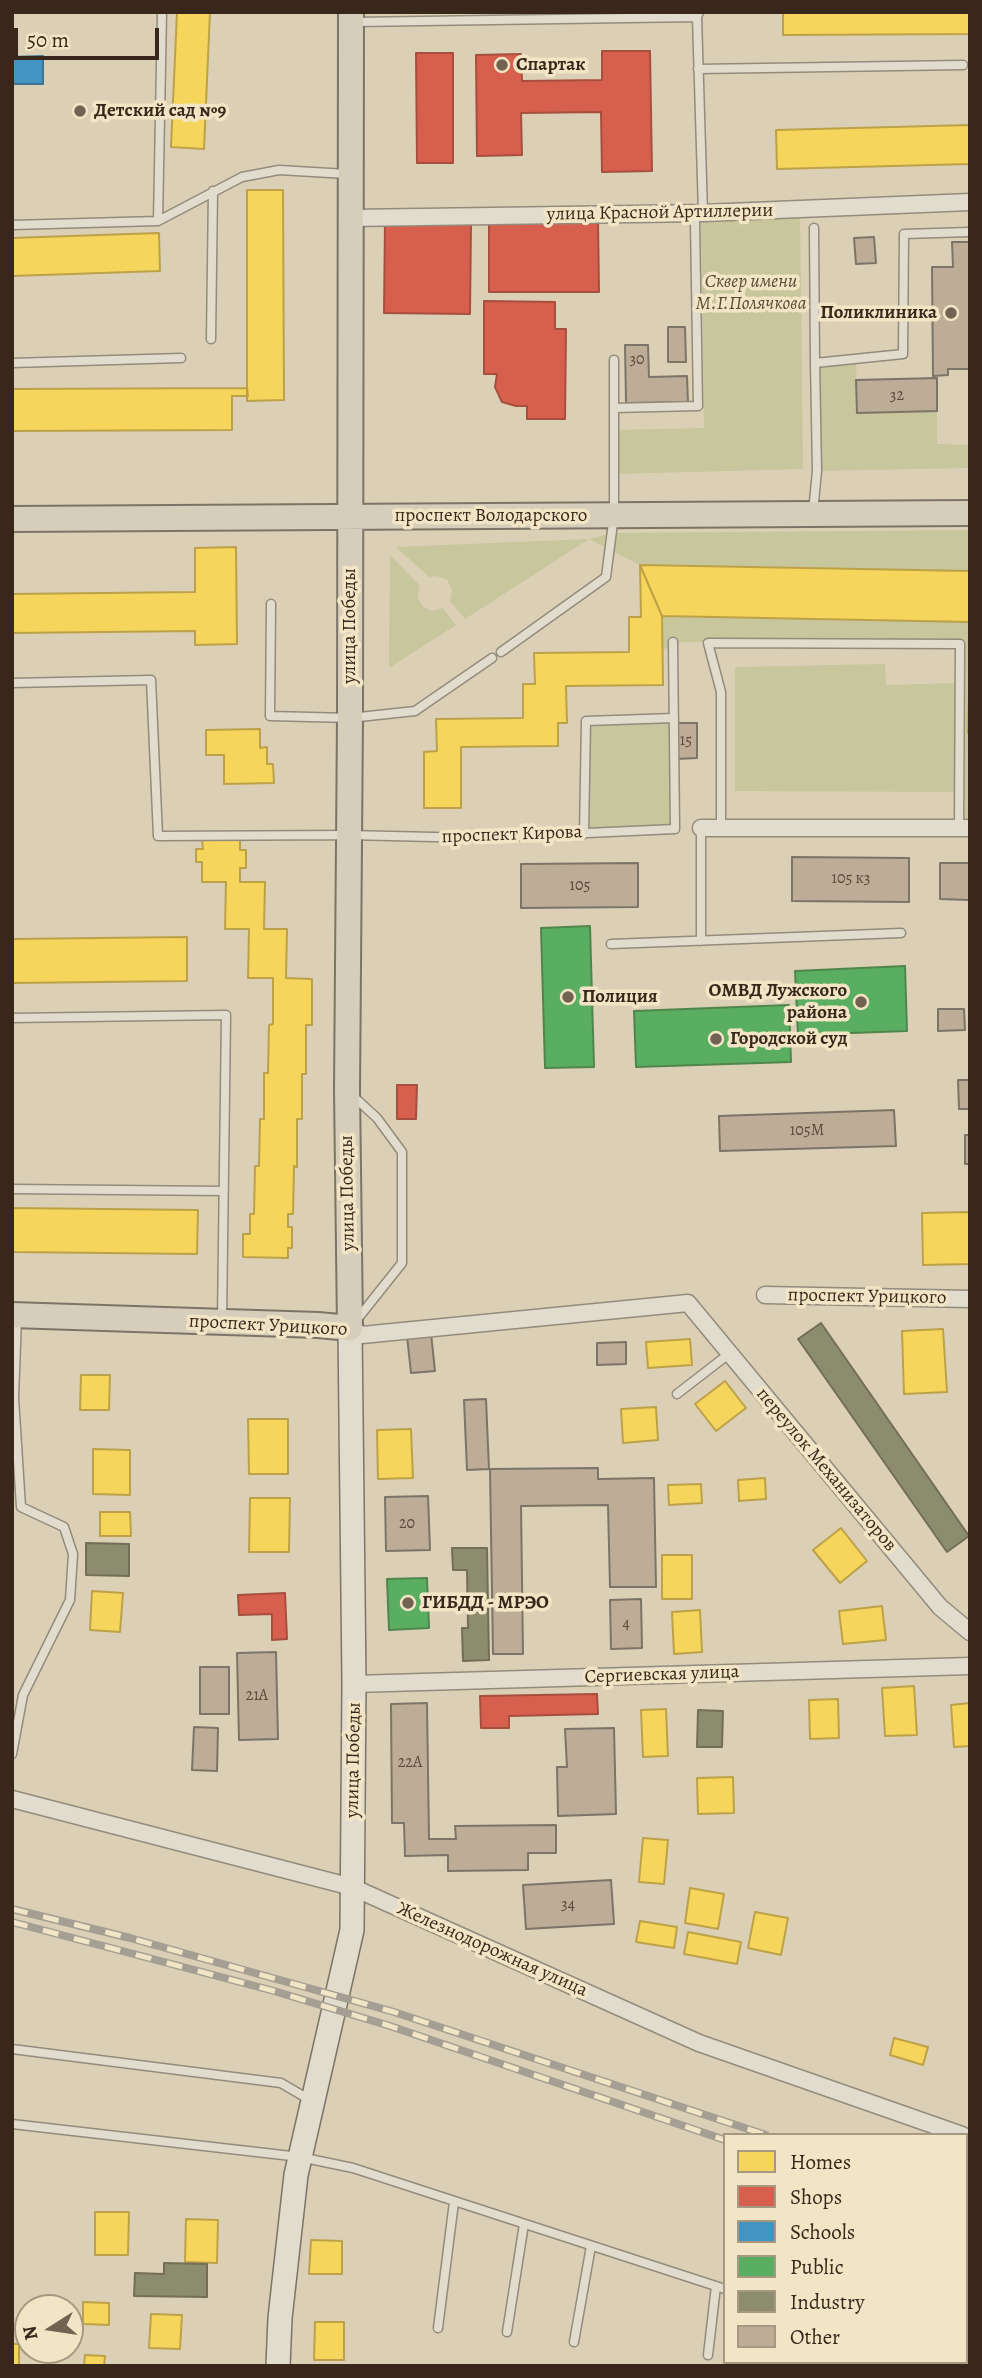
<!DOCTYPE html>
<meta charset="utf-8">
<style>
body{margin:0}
#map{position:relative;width:982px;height:2378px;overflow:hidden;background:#dbd0b5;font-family:Alegreya,serif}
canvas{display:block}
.frame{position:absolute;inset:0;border:14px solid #39271b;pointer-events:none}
.legend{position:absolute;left:723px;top:2133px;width:245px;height:231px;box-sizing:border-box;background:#f1e5c5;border:2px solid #a79981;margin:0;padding:9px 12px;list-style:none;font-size:21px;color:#39271b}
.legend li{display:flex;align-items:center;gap:14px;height:35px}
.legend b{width:35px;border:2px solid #a79981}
.north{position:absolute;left:14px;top:2294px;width:70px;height:70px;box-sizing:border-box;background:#f1e5c5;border:2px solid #a79981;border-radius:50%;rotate:258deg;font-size:19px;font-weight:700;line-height:28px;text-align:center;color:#39271b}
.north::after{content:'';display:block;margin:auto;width:24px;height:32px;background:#726251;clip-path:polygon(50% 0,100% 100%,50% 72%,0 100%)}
.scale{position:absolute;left:14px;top:28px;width:145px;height:32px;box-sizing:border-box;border:4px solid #39271b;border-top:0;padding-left:9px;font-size:21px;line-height:24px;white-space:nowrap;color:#39271b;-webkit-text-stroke:5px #f1e5c5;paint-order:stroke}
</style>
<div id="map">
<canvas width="982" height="2378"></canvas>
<div class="frame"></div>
<ul class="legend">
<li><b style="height:19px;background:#f6d55c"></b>Homes</li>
<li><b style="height:19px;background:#d6604d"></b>Shops</li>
<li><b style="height:19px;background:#4393c3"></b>Schools</li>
<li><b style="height:19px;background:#5aae61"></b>Public</li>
<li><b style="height:19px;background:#8c8c6e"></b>Industry</li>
<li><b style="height:19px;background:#bdad97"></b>Other</li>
</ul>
<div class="north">N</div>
<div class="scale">50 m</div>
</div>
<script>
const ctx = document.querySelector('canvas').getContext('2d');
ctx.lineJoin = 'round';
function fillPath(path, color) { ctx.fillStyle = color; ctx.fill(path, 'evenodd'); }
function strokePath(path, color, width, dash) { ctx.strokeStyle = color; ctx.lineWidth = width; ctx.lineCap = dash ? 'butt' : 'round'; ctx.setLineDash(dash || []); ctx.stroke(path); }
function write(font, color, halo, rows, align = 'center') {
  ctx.font = font + ' Alegreya,serif'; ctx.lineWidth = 7; ctx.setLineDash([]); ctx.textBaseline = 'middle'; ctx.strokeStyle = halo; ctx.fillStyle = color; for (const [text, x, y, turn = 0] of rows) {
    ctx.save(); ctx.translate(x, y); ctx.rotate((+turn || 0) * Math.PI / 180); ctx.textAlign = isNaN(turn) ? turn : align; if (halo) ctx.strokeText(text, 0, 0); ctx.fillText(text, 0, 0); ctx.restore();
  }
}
fillPath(new Path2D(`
 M800,217L803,469L615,474L614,430L704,428L701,220Z
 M856,359L857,413L937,411V444L970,445V468L817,471L815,363Z
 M970,530V571L640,565L589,539L465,619L450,601L452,590L447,579L435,576L429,577L396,547L589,539L612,533Z
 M390,555L420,586C415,598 420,607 432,611L443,608L456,625L389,668Z
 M662,616L970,622V828H959V792L735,791V667L885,664L886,685L959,683L960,644L673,642L663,651Z
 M674,718L675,829L584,834L586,721Z`), '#c7c69c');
const homes = new Path2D(`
 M177,12H210L204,149L171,147Z
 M783,12H970V34L783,35Z
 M970,125V164L777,169L776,130Z
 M247,190H283L284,400L247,401Z
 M159,233L160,271L12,276V238Z
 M247,388L248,396H232V430L12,431V389Z
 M236,547L237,644L195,645V631L12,633V594L195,592V548Z
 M640,565L662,616L663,685L566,686L567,723H558V746L461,747V808H424V752L437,751L436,719L523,718V684H535L534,653L629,652V617H641Z
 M640,565L970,571V622L662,616Z
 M970,657V733H968Z
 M260,729V748L267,747V764H273L274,783L224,784V755H206V730Z
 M202,840H240V850H246V868H240V882H265L264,929H287L286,978L312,979V1025H306V1074H302V1119H297V1167L294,1166L293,1214H288V1227H292V1248H288V1258L243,1257V1234H250V1214H254L255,1166H259L260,1119H264V1073H268L269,1025L273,1024V978H248L249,929H225L226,882H202V862H196V849H203Z
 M187,937V981L12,983V939Z
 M12,1208L198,1210L197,1254L12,1252Z
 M970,1212V1264L923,1265L922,1213Z
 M943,1329L947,1392L904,1394L902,1331Z
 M690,1339L692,1365L648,1368L646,1342Z
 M81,1375H110L109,1410H80Z
 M725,1381L746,1408L716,1431L695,1404Z
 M656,1407L658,1440L623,1443L621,1409Z
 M248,1419H288V1474H249Z
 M411,1429L413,1478L378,1479L377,1430Z
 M93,1449L130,1450V1495L93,1494Z
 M765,1478L766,1499L739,1501L738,1480Z
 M701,1484L702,1503L669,1505L668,1485Z
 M250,1498H290L289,1552H249Z
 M100,1512H130L131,1536H100Z
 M841,1528L867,1561L840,1583L813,1550Z
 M662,1555H692V1599H662Z
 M92,1591L123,1593L120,1632L90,1630Z
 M882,1606L886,1640L843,1644L839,1611Z
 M700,1610L702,1652L674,1654L672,1612Z
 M914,1686L917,1735L885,1736L882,1688Z
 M838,1699L839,1738L810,1739L809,1700Z
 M970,1703V1746L954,1747L951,1705Z
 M666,1709L668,1756L643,1757L641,1710Z
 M733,1777L734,1813L698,1814L697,1778Z
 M643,1838L668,1840L664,1884L639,1882Z
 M690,1888L724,1894L718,1929L685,1923Z
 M755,1912L788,1918L781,1955L748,1948Z
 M640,1921L677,1927L674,1948L636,1942Z
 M688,1932L741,1942L737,1964L684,1954Z
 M894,2038L928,2047L923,2065L890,2055Z
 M95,2212H129L128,2255H95Z
 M186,2219L218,2220L217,2263L185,2262Z
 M311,2240L342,2241V2274H309Z
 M83,2302L109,2303V2325L83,2324Z
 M151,2314L182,2315L180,2349L149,2348Z
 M315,2322H344V2360H314Z
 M12,2344H19V2366H12Z
 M85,2355L105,2356L104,2366H84Z`);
fillPath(homes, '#f6d55c');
strokePath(homes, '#bda148', 2);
const shops = new Path2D(`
 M602,51H650L652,171L602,172L601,112L521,113L522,155L477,156L476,55L521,54L522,81L602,80Z
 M416,53H453V163H417Z
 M489,219H598L599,292H489Z
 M385,222L471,223L470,314L384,313Z
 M484,301L555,302V329H566L565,419H527V406H516L502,402L495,387L497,374H484Z
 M397,1085H417L416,1119H397Z
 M285,1593L287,1639L272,1640V1614L239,1615L238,1595Z
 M597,1694L598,1714L509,1716V1728H481L480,1696Z`);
fillPath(shops, '#d6604d');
strokePath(shops, '#a74f3e', 2);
const schools = new Path2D(`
 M43,56V84H12V57Z`);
fillPath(schools, '#4393c3');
strokePath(schools, '#407391', 2);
const public = new Path2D(`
 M590,926L594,1067L545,1068L541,928Z
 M905,966L907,1031L798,1035L795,971Z
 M789,1005L791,1062L636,1067L634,1011Z
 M427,1578L429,1628L389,1630L387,1579Z`);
fillPath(public, '#5aae61');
strokePath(public, '#50864c', 2);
const industry = new Path2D(`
 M821,1323L969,1536L947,1552L798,1339Z
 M86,1543L129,1544V1576L86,1575Z
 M452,1548H487L489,1660L463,1661L462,1628H468L467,1570H453Z
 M698,1710L723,1711L722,1747H697Z
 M164,2263L207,2264V2297L134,2296L135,2273L164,2274Z`);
fillPath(industry, '#8c8c6e');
strokePath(industry, '#736e55', 2);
const building = new Path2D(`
 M874,237L876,263L856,264L854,238Z
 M952,242H970V369H948V375L933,376L932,267H953Z
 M668,327H685L686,362H668Z
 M625,345H648L649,377L687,376L688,402L626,403Z
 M937,378V411L857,413L856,380Z
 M676,723H697V758L676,759Z
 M792,857L909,858V902L792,901Z
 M638,863V907L521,908V864Z
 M940,863H970V900L940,899Z
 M938,1009H964L965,1030L938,1031Z
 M958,1080H970V1109H959Z
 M894,1110L896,1146L720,1151L719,1116Z
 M965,1135H970V1164H965Z
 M431,1333L435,1371L411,1373L407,1336Z
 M626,1342V1364L597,1365V1343Z
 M486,1399L489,1469L467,1470L464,1400Z
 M598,1468V1479L654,1478L656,1587H610L608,1505L521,1506L523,1654H493L490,1469Z
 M428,1496L430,1550L386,1551L385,1497Z
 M641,1599L642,1648L611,1649L610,1600Z
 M276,1652L278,1739L239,1740L237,1653Z
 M200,1667H229V1714H200Z
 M427,1703L429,1839H456L455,1826L556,1825V1853H528V1870L448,1871V1855L405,1856L404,1823H392L391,1704Z
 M194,1727L218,1728L217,1771L192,1770Z
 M614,1728L616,1814L558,1816L557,1767H567L565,1729Z
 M611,1880L614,1924L526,1929L523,1885Z`);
fillPath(building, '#bdad97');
strokePath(building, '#7c7466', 2);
const lane = new Path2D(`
 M699,12L697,17L703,213
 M354,22L697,17
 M698,69L963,65
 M158,221L162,12
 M12,225L158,221L242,177L279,170L347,174
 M814,228L815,363
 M211,339L213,191
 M12,363L181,358
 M614,408L698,406L695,222
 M813,512L817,471L815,363L903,354L904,234L970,232
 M271,604L270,716L350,718L415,711L492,658
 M501,652L606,577L614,515V360
 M12,683L151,680L158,836L348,835L477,838L675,829L673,642
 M701,828V941
 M721,828V692L708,643L960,644L959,828
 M584,834L586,721L674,718
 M611,944L901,933
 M12,1018L226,1015L222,1320
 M354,1097L377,1118L402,1152V1263L355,1322
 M12,1189L224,1191
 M677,1394L730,1353
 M12,1754L23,1695L70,1600L73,1554L64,1527L21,1507L14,1398L17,1318
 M12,2049L281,2083L310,2100
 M12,2124L300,2157L353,2168L725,2289
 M438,2328L454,2202
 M507,2332L524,2224
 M574,2342L591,2246
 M708,2355L716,2286
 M796,2362V2366
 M952,2362L963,2366
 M860,2366V2362
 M925,2366V2362`);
const street = new Path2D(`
 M351,218L703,213L970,202
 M701,828H970
 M765,1295L970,1299
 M350,1328L362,1335L688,1303L940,1607L970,1632
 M354,1684L970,1666
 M12,1799L352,1887L699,2043L962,2135`);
const secondary = new Path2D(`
 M278,2366L280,2318L296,2175L352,1930L354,1684L350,1328`);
const primary = new Path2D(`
 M12,519L970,513
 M12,1315L318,1325L350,1328L347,1090L350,718L351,12`);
strokePath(lane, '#938b7b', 11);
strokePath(street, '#938b7b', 19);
strokePath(secondary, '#7c7466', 26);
strokePath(primary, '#7c7466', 28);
strokePath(lane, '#e2dcce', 8);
strokePath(street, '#e2dcce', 16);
strokePath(secondary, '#e2dcce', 23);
strokePath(primary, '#d6cdba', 24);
const rail = new Path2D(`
 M12,1909L130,1938L394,2012L766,2135
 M12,1922L274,1991L390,2026L725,2140
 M966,2201L970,2202
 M966,2238L970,2239`);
strokePath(rail, '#a59f93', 8);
strokePath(rail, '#f1e5c5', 5, [16]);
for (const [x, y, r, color] of [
 [502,65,7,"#726251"],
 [80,111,7,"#726251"],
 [951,313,7,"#726251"],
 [568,997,7,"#726251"],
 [861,1002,7,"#726251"],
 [716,1039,7,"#726251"],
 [408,1603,7,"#726251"]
]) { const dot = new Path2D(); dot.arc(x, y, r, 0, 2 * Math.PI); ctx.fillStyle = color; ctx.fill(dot); strokePath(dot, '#f1e5c5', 2.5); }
write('16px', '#5a483a', null, [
 ["30",637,360],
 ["32",897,396],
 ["15",686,741],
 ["105 к3",851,879],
 ["105",580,886],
 ["105М",807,1131],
 ["20",407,1524],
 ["4",626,1624],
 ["21А",257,1696],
 ["22А",410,1763],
 ["34",568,1905]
]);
write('bold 19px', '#39271b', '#f1e5c5', [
 ["Спартак",516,65],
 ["Детский сад №9",94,111],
 ["Поликлиника",937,313,"right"],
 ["ОМВД Лужского",847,991,"right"],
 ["района",847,1013,"right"],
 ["Полиция",582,997],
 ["Городской суд",730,1039],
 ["ГИБДД - МРЭО",422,1603]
], 'left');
write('19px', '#39271b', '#f1e5c5', [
 ["улица Красной Артиллерии",660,213,-1],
 ["проспект Володарского",491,516],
 ["улица Победы",350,626,-90],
 ["проспект Кирова",512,835,-2],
 ["улица Победы",348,1193,-91],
 ["проспект Урицкого",867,1297,1],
 ["проспект Урицкого",268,1326,3],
 ["переулок Механизаторов",826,1470,50],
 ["Сергиевская улица",662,1675,-2],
 ["улица Победы",354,1760,-89],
 ["Железнодорожная улица",492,1950,24]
]);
write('italic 19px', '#584d36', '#f1e5c5', [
 ["Сквер имени",751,282],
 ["М.Г.Полячкова",751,304]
]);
</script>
